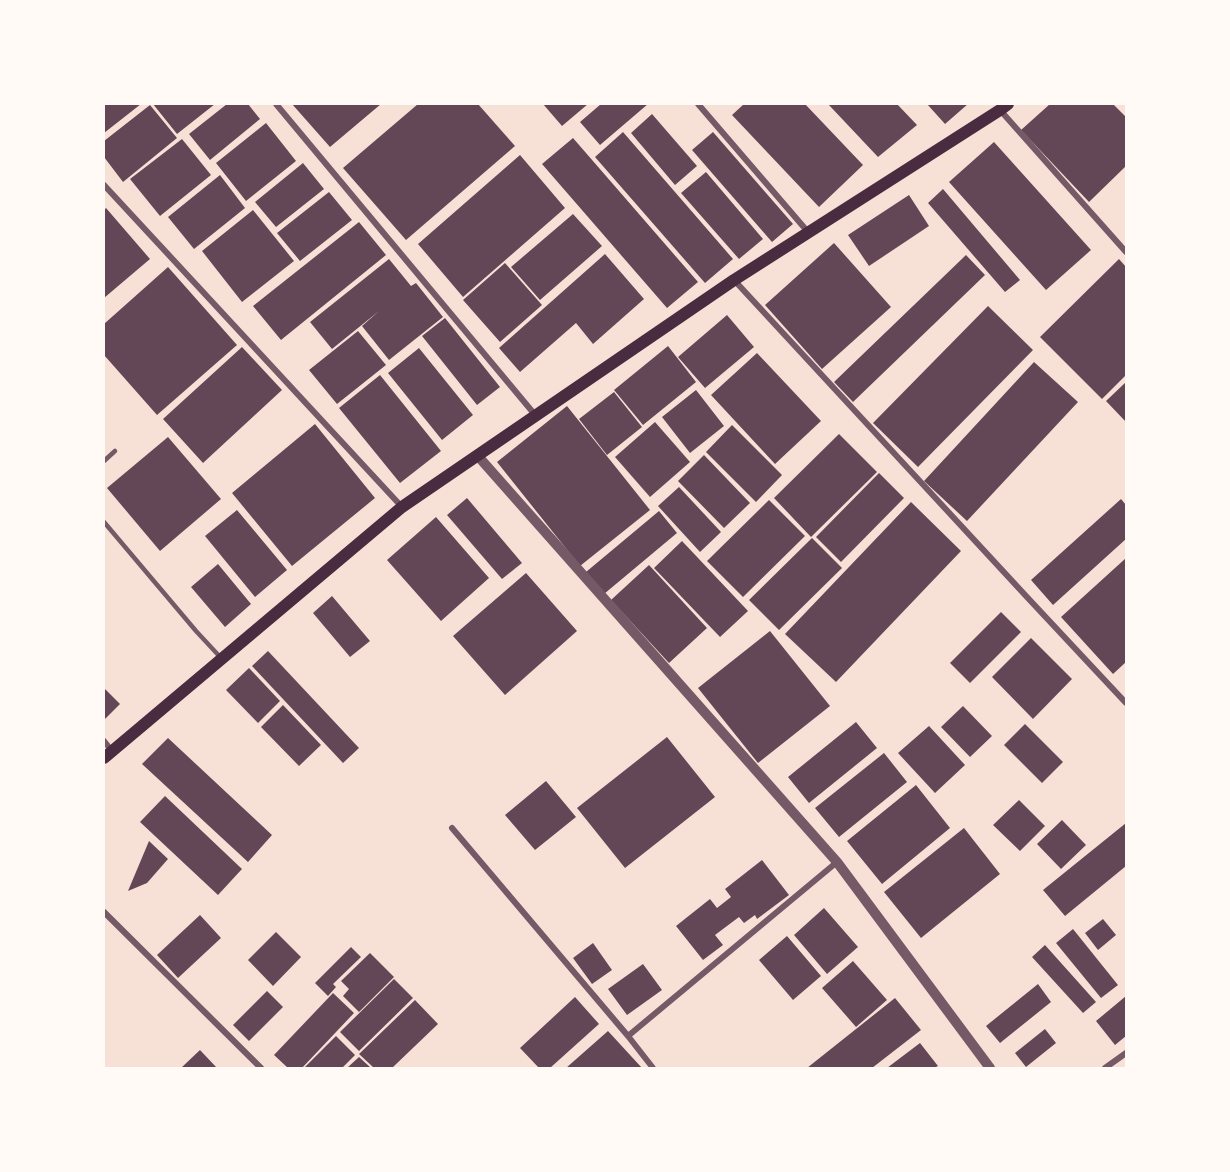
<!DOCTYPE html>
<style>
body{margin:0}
#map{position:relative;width:1230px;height:1172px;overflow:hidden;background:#f7e1d7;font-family:Figtree,sans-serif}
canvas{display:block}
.frame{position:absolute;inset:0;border:105px solid #fffaf5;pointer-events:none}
</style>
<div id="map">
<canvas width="1230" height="1172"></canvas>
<div class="frame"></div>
</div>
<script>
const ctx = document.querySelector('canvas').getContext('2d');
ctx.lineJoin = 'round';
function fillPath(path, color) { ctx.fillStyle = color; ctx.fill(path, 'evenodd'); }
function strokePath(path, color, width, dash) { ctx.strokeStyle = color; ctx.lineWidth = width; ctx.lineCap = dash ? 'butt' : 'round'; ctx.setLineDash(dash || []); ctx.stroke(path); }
fillPath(new Path2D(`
 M104,104H141L104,133Z
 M153,104H215L177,134Z
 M227,104H248L260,119L210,160L189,134Z
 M292,104H381L330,147Z
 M418,104H478L515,146L406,240L343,168Z
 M543,104H588L562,126Z
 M601,104H648L600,145L580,122Z
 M744,104H805L863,165L819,207L732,115Z
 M828,104H897L917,125L878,157Z
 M927,104H968L945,124Z
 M1050,104H1113L1126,117V166L1089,202L1021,130Z
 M150,105L177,138L123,182L104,157V141Z
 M652,114L697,166L675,185L631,133Z
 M266,123L296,161L246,201L216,163Z
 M623,132L733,259L705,283L595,157Z
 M713,132L793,224L772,242L692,150Z
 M573,138L698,282L667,308L542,164Z
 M182,139L211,175L160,216L130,179Z
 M994,142L1091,250L1046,290L949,182Z
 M520,155L565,208L463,297L418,244Z
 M303,163L324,189L276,227L255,202Z
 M706,172L763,239L739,259L681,193Z
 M220,175L245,208L194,249L168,217Z
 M943,189L1020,280L1005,292L928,203Z
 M329,192L352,220L300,261L277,233Z
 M909,195L929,226L869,266L848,235Z
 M106,208L150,259L104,298V210Z
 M253,210L294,261L242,302L202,251Z
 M573,214L602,246L540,300L511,267Z
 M359,222L386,255L281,340L253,306Z
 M834,243L891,307L822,369L765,305Z
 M605,254L644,299L593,344L576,323L520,372L499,348Z
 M966,255L985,275L853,402L834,382Z
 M389,259L411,286L416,283L443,317L389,360L362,326L379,311L332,349L310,322Z
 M1119,259L1126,267V375L1102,399L1040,337Z
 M505,263L542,305L500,342L463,300Z
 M168,267L237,345L157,415L104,355V324Z
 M988,306L1033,350L918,467L873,423Z
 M727,315L754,347L705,388L678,357Z
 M445,318L500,387L477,405L422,336Z
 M358,331L386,365L337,404L309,370Z
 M668,346L696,382L643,425L614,390Z
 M242,347L282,390L203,463L163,419Z
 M419,348L473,415L442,440L388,373Z
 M757,353L821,421L775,464L711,395Z
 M1034,362L1078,402L967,521L924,481Z
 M380,375L441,451L400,483L339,408Z
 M1126,382V422L1106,401Z
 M696,390L724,426L690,453L662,417Z
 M614,392L642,427L607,455L579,419Z
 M567,406L650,510L580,566L497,462Z
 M655,422L690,462L650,497L615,457Z
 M315,424L375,498L292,566L232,493Z
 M732,425L782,475L756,502L706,452Z
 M839,434L877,472L811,537L774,498Z
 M168,437L221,499L160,551L107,488Z
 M704,455L750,503L724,528L678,481Z
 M879,473L904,498L841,562L816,537Z
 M679,487L721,532L700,552L658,506Z
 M467,498L522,563L502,579L447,515Z
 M1121,499L1126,505V539L1053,605L1031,580Z
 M769,500L805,536L743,597L707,561Z
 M911,502L961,551L836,682L785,634Z
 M237,510L287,570L255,597L205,536Z
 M659,511L677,533L604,594L586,572Z
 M436,517L489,578L441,621L387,560Z
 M812,538L842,568L779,630L749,600Z
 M682,541L748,611L720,637L654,568Z
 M1126,558V662L1113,674L1061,617Z
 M218,564L251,604L225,627L191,587Z
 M649,565L707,628L669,663L611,600Z
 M526,573L577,631L505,695L453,636Z
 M332,596L370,641L350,657L313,613Z
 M1001,612L1021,632L970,683L950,663Z
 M770,631L830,706L758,763L698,688Z
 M1031,638L1072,679L1033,719L992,677Z
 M268,651L359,748L343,763L252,666Z
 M249,668L280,701L258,723L226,690Z
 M104,688L120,704L104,720Z
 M283,705L321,745L299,766L261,727Z
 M963,706L992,736L970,757L941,727Z
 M856,722L877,748L809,803L788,777Z
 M1025,724L1063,762L1042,783L1004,745Z
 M929,726L965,765L935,793L898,753Z
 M667,737L715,797L625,868L577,808Z
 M168,738L272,835L248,862L142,764Z
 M884,753L907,782L839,837L815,808Z
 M546,781L576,817L535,850L505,815Z
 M916,785L950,828L882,884L847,841Z
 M165,796L242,869L218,895L140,822Z
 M1019,800L1045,826L1020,851L993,825Z
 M1062,820L1086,845L1061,869L1037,844Z
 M1126,823V866L1065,916L1043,890Z
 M964,828L1000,874L921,938L884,892Z
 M149,841L168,859L147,883L128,891Z
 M762,860L789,895L757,919L755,915L744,923L739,917L715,935L723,945L703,960L676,926L710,899L717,908L731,897L725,889Z
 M824,908L858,947L827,974L794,935Z
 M200,915L221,938L178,978L157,955Z
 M1103,919L1116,935L1098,950L1085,933Z
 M1073,929L1118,985L1101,998L1056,943Z
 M276,932L301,957L273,986L248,960Z
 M787,936L821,976L793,1000L759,960Z
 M593,943L612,970L592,984L573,958Z
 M1045,945L1096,1002L1083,1013L1032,957Z
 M351,947L361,957L333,984L336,987L328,996L315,983Z
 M370,953L394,977L359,1012L343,996L349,989L341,981Z
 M853,961L887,1000L856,1027L822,988Z
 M643,964L662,990L627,1015L608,989Z
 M394,979L413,998L359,1051L340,1032Z
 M1038,984L1051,1002L1000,1043L986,1026Z
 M267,991L283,1007L249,1041L233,1025Z
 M333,993L354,1013L302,1068H288L274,1055Z
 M1126,996V1036L1115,1045L1096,1021Z
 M575,997L599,1024L550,1068H539L520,1048Z
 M895,998L921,1030L872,1068H807Z
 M415,1000L438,1024L392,1068H374L359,1054Z
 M1045,1029L1056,1043L1026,1067L1015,1053Z
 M608,1031L642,1068H566Z
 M336,1036L355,1055L342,1068H304Z
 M920,1043L938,1066L934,1068H887Z
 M200,1050L217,1068H181Z
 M359,1057L371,1068H347Z`), '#644757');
strokePath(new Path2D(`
 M104,461L115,451
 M104,522L196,631L222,659`), '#755966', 4.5);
strokePath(new Path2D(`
 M276,104L536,416
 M698,104L808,232
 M1000,110L1126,252
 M104,185L402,507
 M734,280L1026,596L1126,703
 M104,741L112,751
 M452,828L628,1036L653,1068
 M104,912L261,1068
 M628,1036L837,862
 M1105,1068L1126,1053`), '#755966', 6);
strokePath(new Path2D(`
 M477,455L837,862L990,1068`), '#755966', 10);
strokePath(new Path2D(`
 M104,758L402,507L734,280L1000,110L1008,104`), '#4a2c40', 12);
</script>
